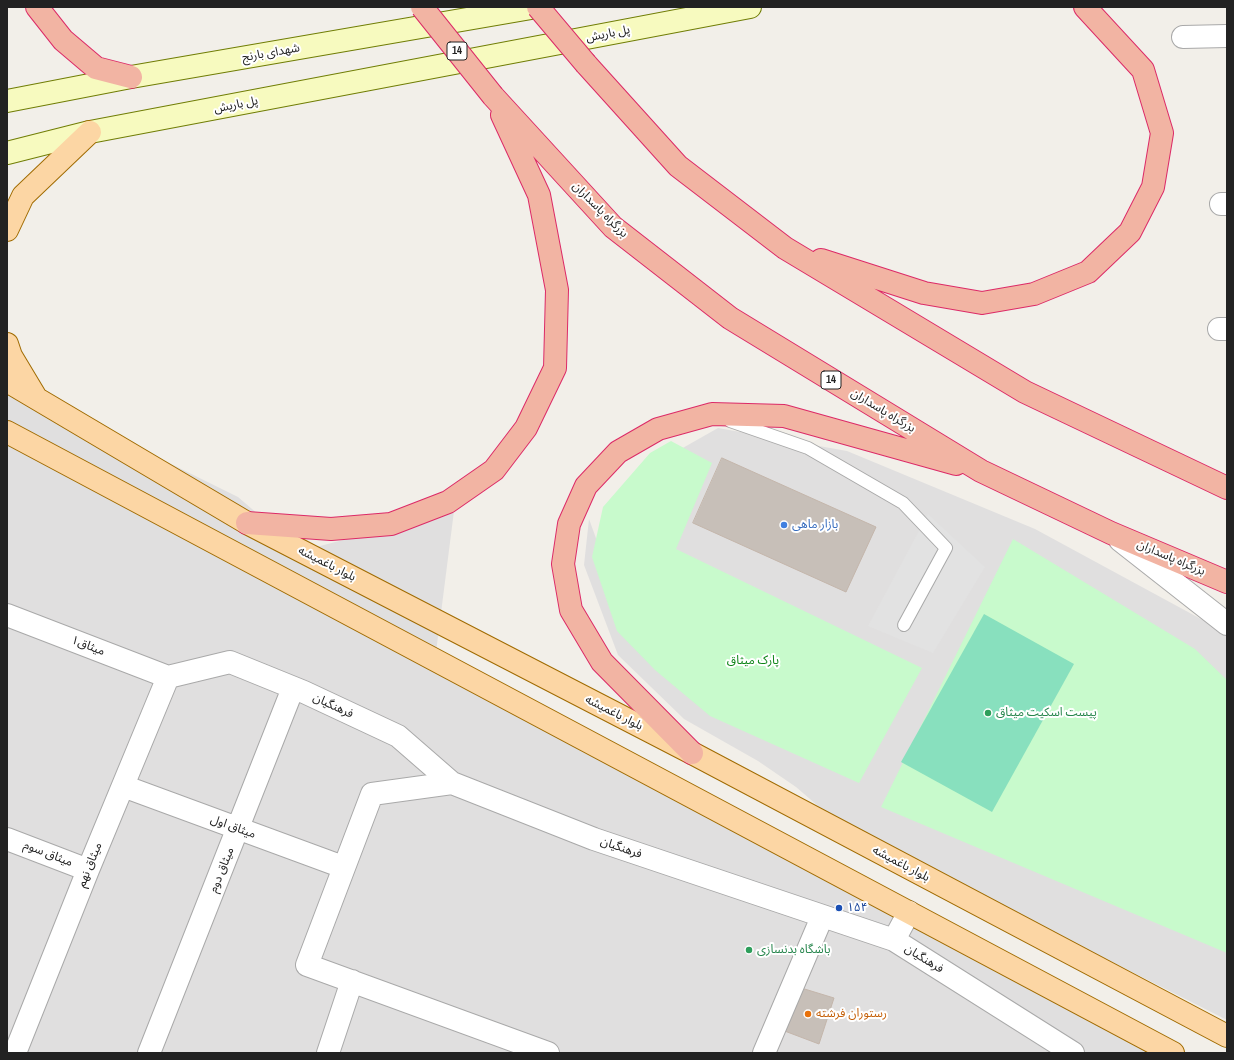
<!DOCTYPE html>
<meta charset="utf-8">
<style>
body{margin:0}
#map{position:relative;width:1234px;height:1060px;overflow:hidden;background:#f2efe9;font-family:"Archivo Narrow",sans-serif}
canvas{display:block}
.frame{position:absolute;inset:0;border:8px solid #222;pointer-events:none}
</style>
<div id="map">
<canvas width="1234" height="1060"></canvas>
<div class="frame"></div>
</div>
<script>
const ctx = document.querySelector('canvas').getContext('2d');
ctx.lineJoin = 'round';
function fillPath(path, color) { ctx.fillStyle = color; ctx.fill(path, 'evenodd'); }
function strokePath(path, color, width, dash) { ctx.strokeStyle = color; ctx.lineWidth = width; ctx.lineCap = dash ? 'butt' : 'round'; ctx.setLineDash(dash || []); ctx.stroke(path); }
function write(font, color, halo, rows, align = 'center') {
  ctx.font = font + ' "Archivo Narrow","Noto Sans Arabic",sans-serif'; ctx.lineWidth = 4; ctx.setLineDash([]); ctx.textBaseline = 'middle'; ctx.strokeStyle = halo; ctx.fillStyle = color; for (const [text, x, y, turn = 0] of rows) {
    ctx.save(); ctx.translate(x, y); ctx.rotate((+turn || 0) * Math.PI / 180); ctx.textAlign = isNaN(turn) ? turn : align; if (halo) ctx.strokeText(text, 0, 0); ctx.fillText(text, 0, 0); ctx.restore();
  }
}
fillPath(new Path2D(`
 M7,383L238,497L301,551L454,511L435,660L582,752L854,883L1173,1053H7Z
 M718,428L847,451L1035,529L1212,625L1227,632V1020L839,824L796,787L758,761L684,719L618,655L584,565L589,519L628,626V479Z`), '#e0dfdf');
fillPath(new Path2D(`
 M671,441L712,463L676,549L922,668L859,783L710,716L655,670L617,631L592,557L603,507L650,453Z
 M1013,539L1195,649L1227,680V953L881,807Z`), '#c8facc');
fillPath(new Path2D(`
 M984,614L1074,664L992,812L901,762Z`), '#88e0be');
fillPath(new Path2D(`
 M928,514L985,567L933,653L868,626Z`), '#e2e2e2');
const building = new Path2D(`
 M722,458L876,527L846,592L693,523Z
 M798,987L834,998L819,1044L782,1030Z`);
fillPath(building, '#c7bfb8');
strokePath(building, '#c4b6ab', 1);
const service = new Path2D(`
 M730,421L808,448L903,503L946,548L904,625`);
const minor = new Path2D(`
 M1183,37L1227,36
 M1221,204H1227
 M1219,329H1227
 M7,615L168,677
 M168,677L230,662L304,692L398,736L452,783L594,839L894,940L1073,1053
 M452,783L372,794L307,965L548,1053
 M123,786L343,867
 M7,839L88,870
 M894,940L909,912
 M15,1053L88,870L168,677
 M149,1053L293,688
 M328,1053L352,981
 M764,1053L822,917`);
const tertiary = new Path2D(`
 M1120,540L1227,624`);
const secondary = new Path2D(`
 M7,101L131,77L537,7
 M7,153L90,132L750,7`);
const primary = new Path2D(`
 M7,230L23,196L90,132
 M7,344L11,356L35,396
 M7,381L247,523L692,753L1227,1036
 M7,432L1173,1053`);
const trunk = new Path2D(`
 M37,7L63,40L96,68L131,77
 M586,64L678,166L785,248L1025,392L1227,488
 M493,96L613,227L730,318L981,471L1111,533L1227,582
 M821,260L924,293L982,303L1034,294L1088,272L1130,232L1153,187L1162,133L1143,70L1085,7
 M247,523L331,529L391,524L448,502L494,470L526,428L555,368L557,290L539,195L502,115
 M692,753L602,662L571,610L563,564L569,524L586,486L618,452L658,429L712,414L784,416L956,464`);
strokePath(service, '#a9a9a9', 14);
strokePath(minor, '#a9a9a9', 24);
strokePath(tertiary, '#a9a9a9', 24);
strokePath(secondary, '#707d05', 24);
strokePath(primary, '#a06b00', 24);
strokePath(trunk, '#dc2a67', 24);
strokePath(service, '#fff', 12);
strokePath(minor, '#fff', 22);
strokePath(tertiary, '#fff', 22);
strokePath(secondary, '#f7fabf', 22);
strokePath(primary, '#fcd6a4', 22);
strokePath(trunk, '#f2b4a3', 22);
const trunkBridge = new Path2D(`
 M422,7L493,96
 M538,7L586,64`);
strokePath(trunkBridge, '#dc2a67', 24, []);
strokePath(trunkBridge, '#f2b4a3', 22);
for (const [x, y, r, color] of [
 [784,525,4,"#3f7fe0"],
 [988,713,4,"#2e9e5b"],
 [839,908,4,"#1a4fb4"],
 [749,950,4,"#2e9e5b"],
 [808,1014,4,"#e8710a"]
]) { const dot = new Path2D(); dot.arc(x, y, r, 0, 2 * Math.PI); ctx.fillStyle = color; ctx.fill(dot); strokePath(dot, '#fff', 1.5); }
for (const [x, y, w] of [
 [457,51,20],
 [831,380,20]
]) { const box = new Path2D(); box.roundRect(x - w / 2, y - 9, w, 18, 3); ctx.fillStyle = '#fff'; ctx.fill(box); strokePath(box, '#222', 1); }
write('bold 11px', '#222', null, [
 ["14",457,51],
 ["14",831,380]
]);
write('12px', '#222', '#fff', [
 ["پل باریش",608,34,-11],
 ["شهدای بارنج",271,53,-10],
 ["پل باریش",236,105,-11],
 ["بزرگراه پاسداران",600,210,45],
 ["بزرگراه پاسداران",883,411,31],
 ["بزرگراه پاسداران",1171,558,23],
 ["بلوار باغمیشه",327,564,27],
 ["میثاق۱",88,646,21],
 ["فرهنگیان",333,706,25],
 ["بلوار باغمیشه",614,713,27],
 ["میثاق اول",233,827,20],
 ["فرهنگیان",621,848,19],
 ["میثاق سوم",48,854,21],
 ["بلوار باغمیشه",901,864,28],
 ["میثاق نهم",90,865,-68],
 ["میثاق دوم",222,870,-68],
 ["فرهنگیان",924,959,32]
]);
write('12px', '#366cbe', '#fff', [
 ["بازار ماهی",792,525]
], 'left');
write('12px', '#0c8416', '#fff', [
 ["پارک میثاق",753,661]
]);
write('12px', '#27864d', '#fff', [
 ["پیست اسکیت میثاق",996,713],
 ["باشگاه بدنسازی",757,950]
], 'left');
write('12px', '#164399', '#fff', [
 ["۱۵۴",847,908]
], 'left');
write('12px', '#c56008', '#fff', [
 ["رستوران فرشته",816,1014]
], 'left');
</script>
